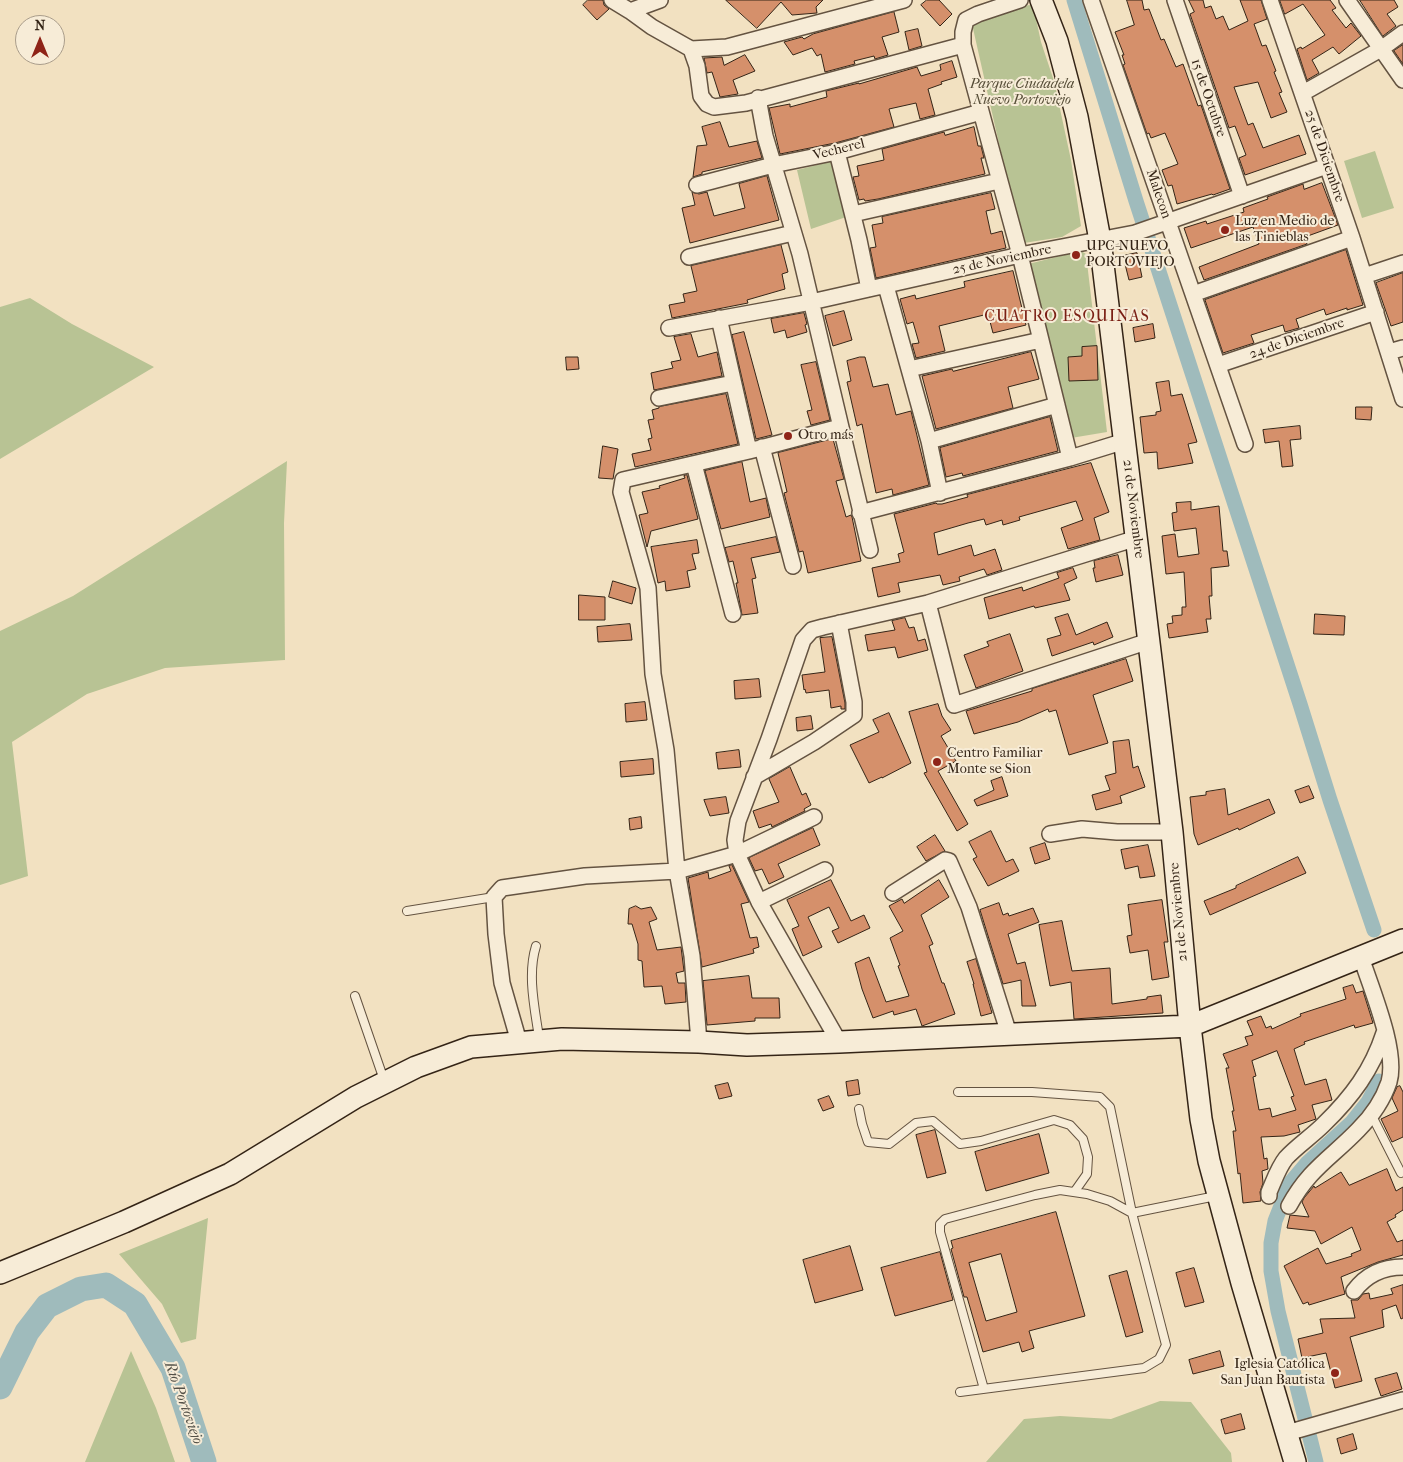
<!DOCTYPE html>
<meta charset="utf-8">
<style>
body{margin:0}
#map{position:relative;width:1403px;height:1462px;overflow:hidden;background:#f2e1c1;font-family:"IM FELL French Canon",serif}
canvas{display:block}
.north{position:absolute;left:15px;top:15px;width:50px;height:50px;box-sizing:border-box;background:#f7ecd7;border:1px solid #a99c8a;border-radius:50%;rotate:0deg;font-size:14px;font-weight:700;line-height:20px;text-align:center;color:#342416}
.north::after{content:'';display:block;margin:auto;width:18px;height:22px;background:#8f2418;clip-path:polygon(50% 0,100% 100%,50% 72%,0 100%)}
</style>
<div id="map">
<canvas width="1403" height="1462"></canvas>
<div class="north">N</div>
</div>
<script>
const ctx = document.querySelector('canvas').getContext('2d');
ctx.lineJoin = 'round';
function fillPath(path, color) { ctx.fillStyle = color; ctx.fill(path, 'evenodd'); }
function strokePath(path, color, width, dash) { ctx.strokeStyle = color; ctx.lineWidth = width; ctx.lineCap = dash ? 'butt' : 'round'; ctx.setLineDash(dash || []); ctx.stroke(path); }
function write(font, color, halo, rows, align = 'center') {
  ctx.font = font + ' "IM FELL French Canon",serif'; ctx.lineWidth = 4; ctx.setLineDash([]); ctx.textBaseline = 'middle'; ctx.strokeStyle = halo; ctx.fillStyle = color; for (const [text, x, y, turn = 0] of rows) {
    ctx.save(); ctx.translate(x, y); ctx.rotate((+turn || 0) * Math.PI / 180); ctx.textAlign = isNaN(turn) ? turn : align; if (halo) ctx.strokeText(text, 0, 0); ctx.fillText(text, 0, 0); ctx.restore();
  }
}
fillPath(new Path2D(`
 M1033,5L1041,42L1054,81L1071,160L1081,226L1062,237L1024,243L1009,188L972,24L1012,6Z
 M1375,151L1394,208L1362,218L1344,161Z
 M833,161L852,215L811,229L797,170Z
 M1081,251L1086,254L1107,432L1071,438L1020,266Z
 M30,298L72,324L154,367L0,459V307Z
 M287,461L284,523L285,660L165,668L87,694L12,742L28,876L0,885V631L73,596Z
 M208,1218L196,1339L181,1343L162,1304L119,1254Z
 M131,1351L156,1408L175,1462H85Z
 M1160,1401L1191,1402L1231,1453L1232,1462H986L1024,1419L1060,1416L1111,1419Z`), '#b8c394');
strokePath(new Path2D(`
 M1074,0L1136,201L1300,704L1330,800L1374,930
 M1316,1462L1278,1311L1271,1271V1243L1275,1221L1290,1183L1307,1163L1352,1122L1368,1102L1379,1081`), '#9fbbbc', 15);
strokePath(new Path2D(`
 M0,1387L27,1332L47,1306L81,1289L106,1285L135,1304L173,1368L204,1462`), '#9fbbbc', 25);
const building = new Path2D(`
 M588,0H603L604,5L609,9L597,20L583,5Z
 M726,0H823L816,7L817,13L792,15L781,2L757,28Z
 M927,0H939L952,14L940,26L921,5Z
 M1127,0H1142L1144,10L1149,9L1161,40L1164,39L1176,67L1183,64L1198,106L1201,105L1230,189L1213,195L1212,194L1177,204L1172,185L1168,186L1162,170L1178,164L1165,133L1151,138L1149,133L1147,134L1123,65L1125,64L1122,55H1124L1115,32L1134,25Z
 M1189,0H1203L1205,8L1211,6L1216,19L1223,16L1229,30L1248,21L1240,0H1261L1267,19L1254,24L1262,46L1266,45L1276,71L1274,72L1282,92L1279,93L1287,112L1271,118L1258,82L1234,87L1248,125L1253,123L1263,148L1299,135L1306,154L1245,175L1239,158L1246,155L1235,126L1229,128L1190,14L1194,12Z
 M1280,0H1330L1336,8L1332,10L1346,28L1351,23L1361,36L1339,54L1333,47L1312,60L1319,73L1307,80L1297,49L1301,47L1302,49L1325,35L1303,4L1285,14Z
 M1360,0H1394L1398,7L1387,14L1396,26L1383,36Z
 M894,12L899,32L882,37L888,55L875,59L874,56L854,61L855,64L825,72L821,54L817,56L812,48L793,55L784,42L802,37L804,39L813,34Z
 M918,29L922,46L909,50L905,32Z
 M1403,45V64L1394,51Z
 M745,55L755,71L733,80L738,94L720,97L712,72L707,73L704,58L722,57L724,65Z
 M952,61L957,77L941,82L942,84L928,89L935,115L920,119L916,103L889,109L894,127L835,143L780,154L769,108L790,104V107L827,97L826,91L859,83V84L917,67L921,76L941,70L940,65Z
 M720,122L729,147L757,141L762,158L702,172V174L693,177L697,146L707,145L702,127Z
 M974,127L978,146H981L984,158H981L985,174L878,199L865,201L864,199L859,200L853,177L859,176L857,166L884,160L882,149L944,132L945,135Z
 M767,176L779,220L690,243L682,208L695,205L692,192L699,194L707,192L714,216L745,208L739,184Z
 M1322,183L1338,225L1305,237L1307,244L1204,280L1199,267L1259,244L1253,227L1191,248L1184,228L1206,221L1207,224L1244,212L1243,208L1268,199L1267,197L1303,184L1304,189Z
 M991,193L995,209L986,211L991,234L1002,231L1006,248L876,278L870,248L876,247L872,225L883,223L882,217Z
 M781,245L788,272L782,274L785,289L747,300L748,303L672,318L669,305L685,302L683,294L697,291L691,266Z
 M1346,250L1363,305L1347,310V308L1326,315L1324,309L1296,319L1299,328L1285,332L1283,325L1251,335L1254,343L1223,353L1205,300Z
 M1137,253L1142,277L1129,280L1123,256Z
 M1013,271L1026,325L993,333L988,314L939,326L945,351L916,358L912,344L919,343L913,322L907,324L900,299L915,295L916,299L965,287L964,282Z
 M1403,273V322L1391,326L1376,283Z
 M844,311L852,340L833,346L825,316Z
 M804,313L807,324L805,325L807,332L787,338L785,330L774,333L771,319Z
 M1153,324L1155,338L1135,342L1133,328Z
 M744,332L772,435L756,439L732,335Z
 M691,334L698,357L717,352L722,376L654,390L651,373L673,368L671,362L681,360L674,337Z
 M1097,346L1098,380L1069,381L1068,357L1082,356V347Z
 M1031,352L1039,379L1008,387L1013,408L936,429L922,376L952,369L953,371Z
 M566,357H578L579,369L567,370Z
 M860,357H865L873,387L888,384L896,415L911,411L929,485L893,495L892,489L876,493L862,424L857,426L847,382L851,381L847,361Z
 M816,362L830,420L811,425L807,411L812,410L801,365Z
 M1169,381L1171,396L1182,394L1197,442L1188,444L1193,463L1158,469L1157,452L1144,453L1140,417L1156,415V412L1161,411L1156,383Z
 M726,394L738,444L635,467L632,454L651,450L648,439L652,438L648,420L654,419L652,410L659,408V407Z
 M1356,407H1372L1371,420L1356,419Z
 M1050,417L1058,451L963,476L962,473L946,477L940,448Z
 M1300,426L1301,439L1290,440L1293,466L1282,467L1279,441L1265,443L1263,430Z
 M833,439L844,479L836,481L846,517L851,515L852,517L861,561L808,573L803,551L799,552L798,548L784,493L787,492L778,453Z
 M603,446L618,449L613,479L599,478Z
 M742,462L750,502L766,498L770,517L721,529L705,471Z
 M1091,463L1109,512L1094,518L1100,540L1068,549L1061,528L1083,520L1076,501L1019,517L1020,520L1003,525L1002,520L986,525L984,519L968,523L934,533L938,555L971,545L974,556L995,549L1002,570L987,575L984,569L959,577L960,581L943,585L940,575L898,583L900,592L878,597L872,568L900,562L898,554L904,552L894,514L936,503L937,504H942L968,497L967,495Z
 M687,475L698,519L651,531L647,547L639,515L648,513L642,492L660,488L659,486L685,478L684,476Z
 M1191,502V510L1219,506L1223,551H1227L1229,566L1211,568L1212,596H1209L1211,619H1206L1208,632L1169,638L1167,624L1173,623L1172,616L1182,615V607H1186L1184,572L1166,574L1162,536L1175,534L1178,557L1199,554L1196,528L1174,531L1172,513L1177,512L1176,503Z
 M776,537L780,552L751,558L756,578L752,579L758,613L742,615L736,583H738L733,561L729,562L725,548Z
 M697,540L699,553L692,554L696,569L687,571L690,587L666,591L665,581L658,583L651,547Z
 M1118,555L1123,575L1096,582L1093,568H1095L1094,561Z
 M1073,568L1077,578L1064,584L1070,600L1035,608L1034,606L989,619L984,598L1022,587L1023,591L1059,578L1057,573Z
 M613,581L636,588L632,604L609,597Z
 M579,595L605,597V620H579Z
 M1068,614L1076,635L1107,622L1113,637L1094,645L1093,642L1052,656L1047,639L1061,635L1055,618Z
 M1315,614L1345,616L1344,635L1314,634Z
 M905,618L909,628L914,627L918,641L925,639L928,650L898,658L895,647L868,651L865,635L895,630L892,621Z
 M630,624L632,640L598,642L597,627Z
 M1010,634L1023,671L976,688L964,655L989,646L987,642Z
 M832,637L845,703V709H841V706L831,708L829,690L806,693L805,689L804,690L802,675L825,672L820,638Z
 M1126,659L1133,681L1093,695L1108,743L1069,755L1056,710L1049,712L1048,709L1018,722L974,734L966,711L1032,691V689Z
 M759,679L761,697L735,699L734,681Z
 M645,702L647,720L626,722L625,704Z
 M938,704L942,716L951,730L941,736L956,761L938,771L968,824L957,831L924,773L927,772L909,712Z
 M889,713L911,763L882,778V777L869,783L850,745L879,732L873,720Z
 M811,716L813,729L797,731L796,718Z
 M1129,740L1133,768L1138,766L1145,787L1120,796L1122,803L1096,810L1092,795L1110,790L1105,776L1116,773L1113,742Z
 M739,750L741,767L718,769L716,753Z
 M653,759L654,774L621,777L620,762Z
 M790,767L802,795L806,793L811,805L804,809L805,811L772,827L771,824L759,828L753,811L779,802L769,779Z
 M1002,777L1008,796L977,806L974,800L994,790L991,781Z
 M1309,786L1314,798L1300,803L1295,791Z
 M1225,789L1228,815L1269,799L1275,813L1239,830L1238,828L1198,845L1194,834L1190,797L1206,795V792Z
 M726,797L729,813L710,816L704,800Z
 M641,817L642,828L630,830L629,819Z
 M813,828L820,845L778,864L784,877L769,884L762,869L755,871L749,858Z
 M991,831L1006,862L1013,859L1019,871L988,886L973,859L977,857L969,842Z
 M935,835L945,851L926,861L917,847Z
 M1045,843L1050,859L1035,864L1030,848Z
 M1148,845L1155,876L1140,878L1138,866L1125,869L1121,850Z
 M1298,857L1306,873L1210,915L1204,901L1236,888V886Z
 M732,865L749,902L741,904L750,938L757,937L759,947L753,949L754,953L702,967L688,878L708,872L709,879L731,871L729,866Z
 M831,880L851,921L864,915L870,928L838,943L832,931L839,928L829,907L808,917L822,947L803,956L792,929L799,926L787,900Z
 M939,880L949,897L921,915L933,944L929,946L942,983H944L955,1014L922,1026L916,1009L894,1015L893,1011L873,1018L862,989L855,963L869,957L886,1002L909,996L898,966L900,965L890,938L903,931L889,906L902,899L904,903Z
 M1162,900L1168,942H1164L1169,977L1152,980L1148,950L1130,953L1127,936L1132,935L1128,905Z
 M999,903L1003,915L1008,913L1009,916L1033,908L1039,922L1008,934L1017,964L1025,962L1036,1006H1022L1021,980L1003,984L980,910Z
 M636,906L641,909L651,907L657,919L649,922L657,950L681,947L684,971L676,973L678,983H685L686,1002L665,1004L662,986L644,987L642,961L638,960V944L632,924H628L629,909Z
 M1062,921L1072,971L1110,968L1112,1004L1147,999V997L1161,995L1163,1013L1074,1019L1071,982L1050,986L1039,925Z
 M976,959L992,1013L981,1016L973,984H974L967,962Z
 M749,976L752,998H779L780,1018H755V1021L707,1025L703,981Z
 M1353,985L1356,993L1363,991L1373,1023L1355,1028L1354,1025L1304,1042L1305,1044L1294,1049L1305,1085L1326,1079L1332,1100L1312,1105L1316,1119L1298,1125L1300,1132L1284,1136L1261,1137L1264,1159L1267,1158L1268,1169L1262,1171L1263,1183L1260,1192L1261,1201L1243,1203L1240,1173L1238,1174L1233,1131H1236L1232,1111H1234L1226,1068H1229L1223,1054L1248,1045L1245,1037L1253,1035L1247,1021L1261,1016L1266,1028L1271,1026L1272,1029L1301,1016L1300,1014L1346,999L1343,988ZM1277,1051L1294,1096L1291,1097L1296,1110L1272,1117L1270,1108L1259,1110L1253,1077L1256,1076L1252,1061Z
 M858,1080L860,1094L848,1096L846,1082Z
 M728,1083L732,1096L719,1099L715,1086Z
 M1400,1086L1403,1092V1137L1392,1142L1381,1119L1398,1111L1392,1098L1397,1087Z
 M829,1096L834,1107L823,1111L818,1100Z
 M935,1130L946,1173L927,1178L916,1135Z
 M1039,1134L1049,1173L986,1191L975,1152Z
 M1387,1169L1396,1191L1403,1187V1210L1395,1215L1396,1217L1387,1222L1397,1242L1403,1240V1255L1378,1262L1341,1277L1345,1294L1309,1305L1308,1302L1303,1304L1284,1266L1318,1248L1326,1264L1352,1256L1351,1254L1361,1250L1352,1227L1321,1244L1315,1231L1287,1228L1290,1215L1309,1217L1302,1202L1304,1198L1314,1186L1315,1188L1341,1172L1349,1185Z
 M1056,1212L1085,1316L1029,1331L1034,1348L1022,1352L1019,1342L983,1352L967,1297H964L951,1249L953,1248L951,1241ZM1001,1254L1017,1312L986,1321L969,1263Z
 M850,1246L863,1290L815,1303L803,1260Z
 M940,1252L953,1300L895,1316L881,1268Z
 M1194,1268L1204,1302L1185,1307L1176,1273Z
 M1127,1271L1143,1332L1126,1337L1109,1276Z
 M1403,1285V1318L1401,1319L1396,1305L1382,1310L1384,1327L1350,1337L1362,1381L1335,1388L1326,1353L1302,1358L1298,1339L1323,1333L1320,1319L1355,1318L1351,1300H1358L1363,1294L1369,1293L1370,1299L1393,1294L1391,1289Z
 M1220,1351L1224,1366L1193,1374L1189,1360Z
 M1397,1373L1402,1389L1381,1396L1375,1379Z
 M1241,1414L1245,1429L1225,1434L1221,1420Z
 M1353,1434L1357,1449L1341,1454L1337,1439Z`);
fillPath(building, '#d5906b');
strokePath(building, '#342416', 1);
const lane = new Path2D(`
 M407,911L494,897
 M536,946C527,975 535,1009 539,1038
 M355,996L384,1080
 M958,1092H1032L1100,1097L1110,1107L1132,1213L1166,1345L1159,1359L1144,1368L960,1392
 M859,1109L862,1124L868,1142L889,1144L916,1123L933,1121L960,1144L981,1141L1054,1120L1070,1125L1083,1139L1088,1157L1087,1174L1075,1191
 M1371,1114L1401,1173
 M984,1389L940,1232V1224L945,1219L1035,1195L1060,1190L1087,1194L1110,1201L1132,1213L1216,1196`);
const street = new Path2D(`
 M612,0L630,11L660,0
 M1020,0L978,14L966,20L963,32V45L1020,255L1070,458
 M1091,0L1245,444
 M1175,0L1242,196
 M1270,0L1352,238L1403,399
 M1347,0L1403,80
 M630,11L652,27L691,49L697,66L701,96L707,104L714,107L746,103L963,45
 M691,49L727,47L904,0
 M1303,93L1381,49L1403,33
 M758,98L765,136L800,254L870,550
 M837,152L859,240L869,289
 M697,185L773,165L837,152L981,112
 M853,214L999,181
 M689,257L793,233
 M1364,276L1403,263
 M886,286L929,441L940,493
 M1193,294L1352,238
 M719,318L749,451
 M669,328L811,302L1020,255L1135,233L1327,166
 M1389,352L1403,348
 M1218,365L1376,312
 M909,369L1041,340
 M659,398L733,383
 M929,441L1057,405
 M762,447L793,566
 M694,464L733,614
 M860,513L1070,458L1125,441
 M928,603L954,705L1149,641
 M754,777L814,742L854,715V702L839,623
 M1050,834L1082,829L1117,832H1172
 M893,893L945,860L949,861L969,907L1009,1034
 M759,902L825,870
 M519,1042L502,983L496,934L494,897L502,888L585,876L677,871L666,750L653,674L648,588L621,492L623,480L749,451L840,427
 M699,1042L692,956L677,871L737,854L814,817
 M839,1042L759,902L737,854L735,840L738,821L769,739L803,640L812,630L823,627L928,603L1137,538
 M1269,1196V1192C1274,1181 1278,1168 1286,1158C1297,1146 1312,1136 1323,1125C1352,1097 1372,1070 1384,1033
 M1289,1206C1309,1169 1331,1158 1358,1130C1371,1117 1383,1100 1389,1082C1398,1051 1371,988 1361,957
 M1354,1291C1366,1275 1383,1267 1403,1267
 M1287,1433L1403,1400`);
const secondary = new Path2D(`
 M1041,0L1057,41L1077,117L1100,240L1172,832L1190,1026L1201,1119L1209,1161L1242,1283L1295,1462
 M0,1273L124,1222L230,1174L356,1097L416,1067L471,1047L562,1039L699,1042L747,1045L839,1042L1190,1026L1403,940`);
strokePath(lane, '#645341', 10);
strokePath(street, '#645341', 18);
strokePath(secondary, '#342416', 24);
strokePath(lane, '#f7ecd7', 8);
strokePath(street, '#f7ecd7', 15);
strokePath(secondary, '#f7ecd7', 21);
for (const [x, y, r, color] of [
 [1225,230,5,"#8f2418"],
 [1076,255,5,"#8f2418"],
 [788,436,5,"#8f2418"],
 [937,762,5,"#8f2418"],
 [1335,1373,5,"#8f2418"]
]) { const dot = new Path2D(); dot.arc(x, y, r, 0, 2 * Math.PI); ctx.fillStyle = color; ctx.fill(dot); strokePath(dot, '#f7ecd7', 2); }
write('italic 14px', '#554c36', '#f7ecd7', [
 ["Parque Ciudadela",1022,85],
 ["Nuevo Portoviejo",1022,101]
]);
write('14px', '#342416', '#f7ecd7', [
 ["15 de Octubre",1208,98,71],
 ["Vecherel",839,150,-14],
 ["25 de Diciembre",1324,156,71],
 ["Malecon",1158,194,71],
 ["25 de Noviembre",1002,260,-12],
 ["24 de Diciembre",1297,339,-19],
 ["21 de Noviembre",1133,509,83],
 ["21 de Noviembre",1179,912,-95]
]);
write('14px', '#342416', '#f7ecd7', [
 ["Luz en Medio de",1235,222],
 ["las Tinieblas",1235,238],
 ["UPC-NUEVO",1086,247],
 ["PORTOVIEJO",1086,263],
 ["Otro más",798,436],
 ["Centro Familiar",947,754],
 ["Monte se Sion",947,770],
 ["Iglesia Católica",1325,1365,"right"],
 ["San Juan Bautista",1325,1381,"right"]
], 'left');
write('italic 15px', '#545148', '#f7ecd7', [
 ["Río Portoviejo",183,1403,70]
]);
ctx.letterSpacing = '1px';
write('16px', '#7a1f14', '#f7ecd7', [
 ["CUATRO ESQUINAS",1067,317]
]);
ctx.letterSpacing = '0px';
</script>
